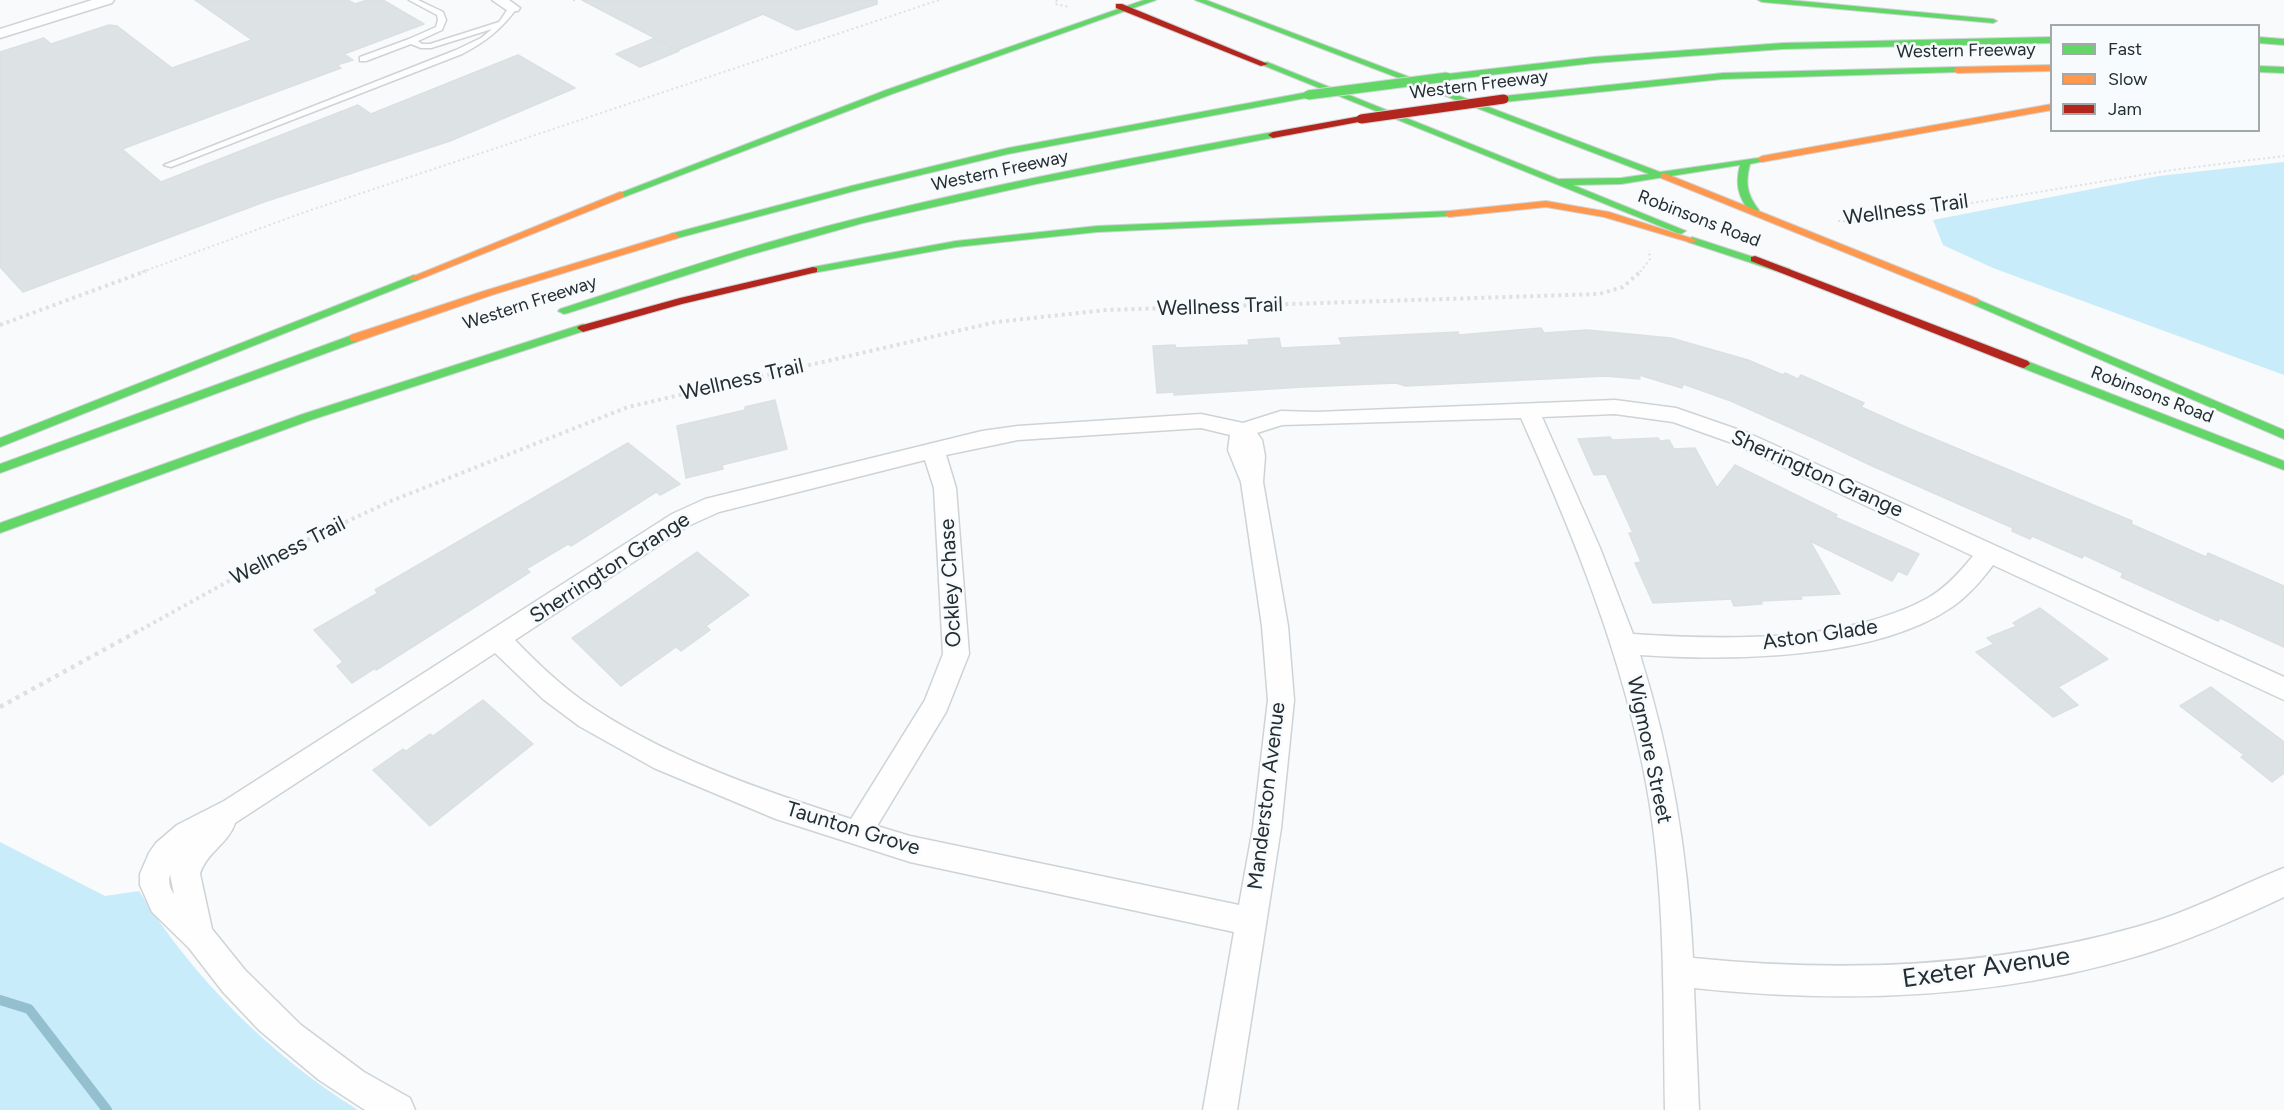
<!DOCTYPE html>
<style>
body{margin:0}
#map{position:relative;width:2284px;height:1110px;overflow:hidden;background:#f8fafc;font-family:Figtree,sans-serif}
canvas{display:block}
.legend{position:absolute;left:2050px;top:24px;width:210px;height:108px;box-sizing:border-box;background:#f7fbfd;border:2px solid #a3a9ab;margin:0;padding:8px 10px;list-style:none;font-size:18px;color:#242d31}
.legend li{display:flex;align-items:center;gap:12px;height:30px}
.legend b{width:30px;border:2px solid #a3a9ab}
</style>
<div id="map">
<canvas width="2284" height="1110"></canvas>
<ul class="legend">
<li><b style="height:8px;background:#63d668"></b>Fast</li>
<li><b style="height:8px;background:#ff974d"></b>Slow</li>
<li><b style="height:8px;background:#b3261e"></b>Jam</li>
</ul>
</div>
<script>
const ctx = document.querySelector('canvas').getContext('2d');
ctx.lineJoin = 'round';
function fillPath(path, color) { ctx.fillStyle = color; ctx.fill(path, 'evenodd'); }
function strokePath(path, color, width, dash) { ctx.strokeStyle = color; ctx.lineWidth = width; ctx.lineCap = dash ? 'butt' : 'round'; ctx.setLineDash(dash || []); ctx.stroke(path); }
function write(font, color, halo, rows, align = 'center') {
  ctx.font = font + ' Figtree,sans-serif'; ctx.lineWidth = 5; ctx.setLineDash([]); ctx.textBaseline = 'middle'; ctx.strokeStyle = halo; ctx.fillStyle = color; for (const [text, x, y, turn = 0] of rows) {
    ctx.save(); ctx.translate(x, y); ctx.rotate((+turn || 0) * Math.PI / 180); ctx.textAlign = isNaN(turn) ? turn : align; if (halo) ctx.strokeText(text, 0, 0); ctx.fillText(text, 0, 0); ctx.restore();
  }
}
fillPath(new Path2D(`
 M2284,162V375L1993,268L1943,245L1933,220L2159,176Z
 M0,842L105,896L139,891C194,979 270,1055 358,1110H0Z`), '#c9ecfa');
strokePath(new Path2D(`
 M0,1000L29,1009L107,1110`), '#94bfcf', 10);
const building = new Path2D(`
 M195,0H348L355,4L367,0H383L424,24L344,54L353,60L337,65L341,68L122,149L161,182L358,105L371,114L518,55L575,88L450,141L264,202L23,292L0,267V52L44,38L51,44L109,25L117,26L172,68L252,40Z
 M582,0H877V4L797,30L763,14L678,50Z
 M655,38L679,51L640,67L616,54Z
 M1541,328L1544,333L1587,330L1671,338L1748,360L1783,375L1785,373L1798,379L1801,375L1864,403L1861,407L1908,428L2132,521L2131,524L2206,557L2208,553L2284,586V647L2220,618L2218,621L2121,577L2123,573L2084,555L2082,558L2032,536L2030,539L2012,531L2013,528L1870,465L1820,441L1731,401L1683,384L1682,388L1639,375L1640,379L1605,376L1406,386L1396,383L1303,387L1174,395V392L1157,393L1153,346L1175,345L1176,348L1249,345L1248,340L1279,338L1281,348L1342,345L1339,338L1458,332L1459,335Z
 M775,400L787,449L722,465L723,469L686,478L677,426L745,410V407Z
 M1610,437L1612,440L1658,438L1660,441L1669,440L1674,449L1695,448L1717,488L1735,465L1837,515L1835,517L1919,554L1907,575L1898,571L1892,581L1810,541L1840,594L1800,596L1802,599L1761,601L1762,604L1734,606L1731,599L1653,603L1635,563L1641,562L1629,533H1633L1606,474L1594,475L1578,439Z
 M628,443L680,484L660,495L656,492L571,546L568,544L526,569L530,572L376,670L375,668L352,683L337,666L343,662L314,630L378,593L375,590Z
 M697,552L749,595L706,626L710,630L681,651L676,647L621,686L572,638Z
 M2040,608L2108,659L2058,687L2078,705L2053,717L1976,652L1994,644L1987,638L2017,626L2013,623Z
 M2211,687L2284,742V773L2272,782L2241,757L2244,755L2180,706Z
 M483,700L533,744L430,826L373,770L403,749L406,751L430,734L433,736Z`);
fillPath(building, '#dde2e5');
strokePath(building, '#dbe0e3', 1.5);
const lane = new Path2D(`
 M409,0H418L443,12L446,20L442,30L418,41L422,44H430L499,22L510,6L517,8C502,29 485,42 462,54L171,167L164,165L456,50L481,38L492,29L431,48H421L411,44L366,61H360V57L409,39L436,27L438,20L437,15Z`);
const street = new Path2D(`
 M92,0H114L112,3L0,38V29Z
 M492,0H509L520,8L518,11H508Z
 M1615,400L1676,408L1748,433L2284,677V700L1993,565C1981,581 1968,596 1952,607C1875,660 1730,661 1640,655C1671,754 1688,854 1693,958C1843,973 1994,968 2140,926C2190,912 2236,887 2284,868V897C2237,919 2190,940 2141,955C1996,999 1844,1004 1694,988L1699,1110H1665C1663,1003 1666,894 1647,788C1624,659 1574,537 1521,418L1282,425L1257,433L1262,440L1265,456L1263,482L1288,626L1294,700L1281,828L1237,1110H1203L1234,932L910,862L776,819L654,768L579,726L543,699L495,653L235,823C229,843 205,854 200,874L212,929L245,970L301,1025L364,1072L410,1098L415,1110H365L319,1080L259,1030L223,992L189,948L152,912L140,885V874L149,853L156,843L177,825L224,801L672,514L705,499L982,431L1018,426L1201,414L1243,423L1281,411L1316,412ZM1615,414L1673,422L1732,443L1973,556C1960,572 1945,589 1926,599C1844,643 1724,640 1633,634L1600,548L1542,417ZM1201,428L1230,435L1228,450L1241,482L1262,626L1268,700L1253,828L1239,905L910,836L877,826L946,712L969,654L956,488L946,455L1018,440ZM925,460L934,488L943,654L925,700L851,819C760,790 662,756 583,701C558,683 536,662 515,640L688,526L719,512ZM172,868L170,874L174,894C168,886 168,878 172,868Z`);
const fast = new Path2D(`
 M1144,0H1156L892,94L624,197H616L615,195L886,90Z
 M1195,0H1206L1660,172L1765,157V161L1750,164C1745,183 1747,195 1759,210L1758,212H1750C1738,197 1735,184 1740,165L1621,184L1573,185L1686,231L1681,234L1677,233L1260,64L1267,62L1558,179L1621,178L1649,174Z
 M1758,0H1789L1993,19L1997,21L1993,23L1762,2Z
 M2052,37V43L1783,49L1594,63L1447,80L1443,77L1447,74L1594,57L1783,43Z
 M2258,37L2284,39V45L2258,43Z
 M2258,66L2284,67V73L2258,72Z
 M1957,67L1961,70L1960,72L1723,79L1504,102L1499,99L1504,96L1723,73Z
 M1308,92L1313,95L1311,97L1008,154L858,190L674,239L669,236L670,234L851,186L1008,148Z
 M1273,132L1276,133V137L1036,184L863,223L746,256L568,313L564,314L558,311L560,309C639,283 718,256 798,234C955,191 1114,161 1273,132Z
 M1449,211L1454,214L1453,216L1097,232L956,247L813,273L808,270L813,267L956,241L1097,226Z
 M1692,237L1790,269L1791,271L1790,273H1782L1688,242L1687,240Z
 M414,275L419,278L418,280L0,447V438Z
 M1974,298L2284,430V439L1970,303V299Z
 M583,324L589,328L587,330L311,420L0,533V523L303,414Z
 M355,334L361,338L359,341L0,473V464Z
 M2024,360L2284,461V470L2020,367L2018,364L2020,361Z`);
const slow = new Path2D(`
 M2052,65V71L1957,73L1953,70L1957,67Z
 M2052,104V110L1762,162L1757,159L1762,156Z
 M1664,173L1978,299L1980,301L1974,304L1970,303L1661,178V174Z
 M620,192L624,193V197L418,280H410L409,278Z
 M1546,201L1609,212L1697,240L1692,243L1604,217L1546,207L1449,217L1444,214L1449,211Z
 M674,233L679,236L678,238L492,295L359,341H351L349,338L351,335L484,291Z`);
const jam = new Path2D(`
 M1116,4H1122L1268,64L1261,66L1116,8Z
 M1361,116L1364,117V121L1273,138L1268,135L1273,132Z
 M1755,256L2028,361L2030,364L2024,368L2020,367L1751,261V257Z
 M813,267L817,268V272L682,304L583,332L577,328L579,326L680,298Z`);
strokePath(lane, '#ced3d6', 3);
strokePath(street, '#ced3d6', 3);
strokePath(fast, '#ced3d6', 2);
strokePath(slow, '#ced3d6', 2);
strokePath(jam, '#ced3d6', 2);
strokePath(new Path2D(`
 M573,0L576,1
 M1057,0L1055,4L1070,7
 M1838,221L1857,222L2172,170L2284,156
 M142,272L302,213L939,0
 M1640,272L1650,259L1649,250`), '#dfe0e1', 2, [2, 3]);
strokePath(new Path2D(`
 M0,325L146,271
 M135,633L283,551L391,501L628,407L996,322L1106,310L1599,294L1623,287L1641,271`), '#dfe0e1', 4, [3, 4]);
strokePath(new Path2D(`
 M0,707L138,631`), '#dfe0e1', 4.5, [4, 5]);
fillPath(lane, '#fefeff');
fillPath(street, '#fefeff');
fillPath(fast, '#63d668');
fillPath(slow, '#ff974d');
fillPath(jam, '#b3261e');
const fastBridge = new Path2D(`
 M1308,95L1447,77`);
const jamBridge = new Path2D(`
 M1361,119L1504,99`);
strokePath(fastBridge, '#d5d8d9', 11, []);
strokePath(jamBridge, '#d5d8d9', 11, []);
strokePath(fastBridge, '#63d668', 9);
strokePath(jamBridge, '#b3261e', 9);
write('18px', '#242d31', '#f7fbfd', [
 ["Western Freeway",1966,51,-1],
 ["Western Freeway",1479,85,-7],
 ["Western Freeway",1000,171,-12],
 ["Robinsons Road",1699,219,21],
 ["Western Freeway",530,303,-18],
 ["Robinsons Road",2152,395,21]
]);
write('21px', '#242d31', '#f7fbfd', [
 ["Wellness Trail",1906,210,-8],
 ["Wellness Trail",1220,307,-2],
 ["Wellness Trail",742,380,-13],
 ["Sherrington Grange",1817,474,24],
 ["Wellness Trail",288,551,-27],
 ["Sherrington Grange",610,568,-33],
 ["Ockley Chase",951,583,-93],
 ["Aston Glade",1820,635,-8],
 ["Wigmore Street",1649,750,78],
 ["Manderston Avenue",1267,796,-83],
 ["Taunton Grove",853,829,17]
]);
write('26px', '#242d31', '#f7fbfd', [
 ["Exeter Avenue",1986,968,-8]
]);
</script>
